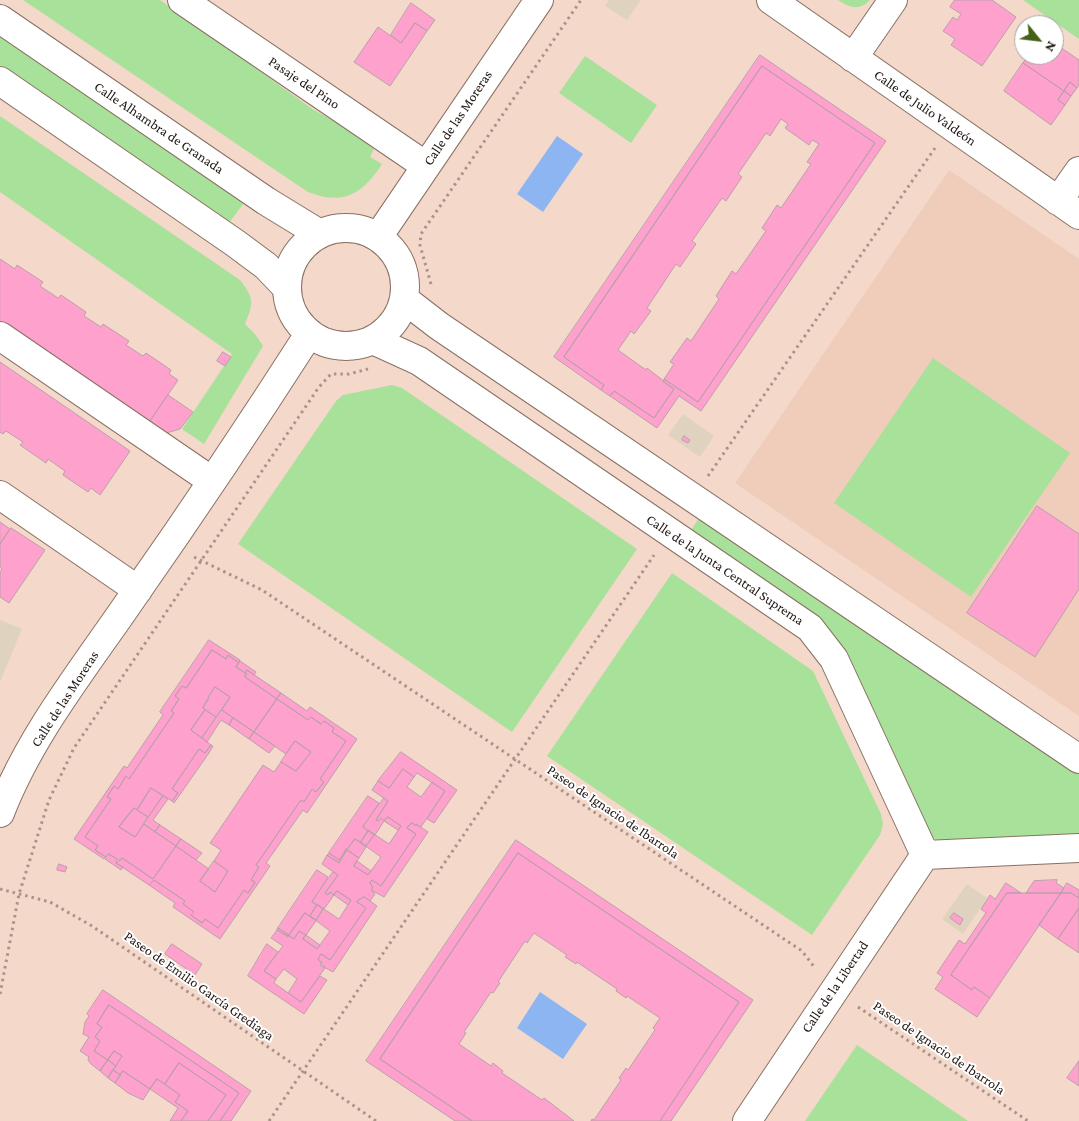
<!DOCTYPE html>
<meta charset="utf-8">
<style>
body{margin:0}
#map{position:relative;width:1079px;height:1121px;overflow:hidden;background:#f4d8ca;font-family:"Crimson Pro",serif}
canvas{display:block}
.north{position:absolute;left:1014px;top:15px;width:50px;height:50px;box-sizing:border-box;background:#fff;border:1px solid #a5a2a0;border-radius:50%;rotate:119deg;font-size:14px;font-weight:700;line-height:20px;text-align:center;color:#1f1611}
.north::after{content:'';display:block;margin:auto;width:18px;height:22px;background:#436217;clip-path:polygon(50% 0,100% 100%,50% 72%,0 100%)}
</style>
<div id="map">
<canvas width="1079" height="1121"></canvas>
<div class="north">N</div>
</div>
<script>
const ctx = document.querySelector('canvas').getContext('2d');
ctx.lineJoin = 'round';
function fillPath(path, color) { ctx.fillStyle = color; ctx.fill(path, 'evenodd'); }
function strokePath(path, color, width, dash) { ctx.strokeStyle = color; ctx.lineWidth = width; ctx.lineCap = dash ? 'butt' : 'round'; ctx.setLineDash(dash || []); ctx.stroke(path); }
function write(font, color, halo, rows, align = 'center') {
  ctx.font = font + ' "Crimson Pro",serif'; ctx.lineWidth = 4; ctx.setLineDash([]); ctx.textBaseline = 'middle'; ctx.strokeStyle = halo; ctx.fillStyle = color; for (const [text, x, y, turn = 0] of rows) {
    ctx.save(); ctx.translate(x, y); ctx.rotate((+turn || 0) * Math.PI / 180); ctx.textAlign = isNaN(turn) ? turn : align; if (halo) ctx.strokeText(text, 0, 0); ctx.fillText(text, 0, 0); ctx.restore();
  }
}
fillPath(new Path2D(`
 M949,170L1079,259V716L735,483Z`), '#f0cdbb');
fillPath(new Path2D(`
 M609,0H641L627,20L605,6Z
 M683,414L714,436L700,457L668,435Z
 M0,620L22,629L0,682Z
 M967,884L987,898L963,934L942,919Z`), '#dfd3bf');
fillPath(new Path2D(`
 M23,0H160L314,110L376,144L370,157L382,164C362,194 344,206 308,192Z
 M838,0H870C859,11 850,8 838,0Z
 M1023,0H1079V39Z
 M0,32L246,200L229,223L0,65Z
 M585,56L657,105L631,143L559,93Z
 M0,116L240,280C254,298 254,303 245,324L255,334L263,346L204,444L182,429L232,354L0,192Z
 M933,358L1070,453L971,597L834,503Z
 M392,385L402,388L637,549L512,732L238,544L336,401L343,395Z
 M699,518L995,719L1079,774V840L945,843L933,838L924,827L850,666L690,532Z
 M672,573L813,671L881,814L883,824L880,835L812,935L547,756Z
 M857,1045L968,1121H805Z`), '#a8e19a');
fillPath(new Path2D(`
 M557,136L583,154L543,212L517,194Z
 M540,992L587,1024L563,1059L517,1028Z`), '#8db5f1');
const building = new Path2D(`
 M955,0H992L1016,17L982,66L951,45L955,39L943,31L953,17L957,20L961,14L950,7Z
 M411,3L435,20L427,31L415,23L401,43L391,35Z
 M415,23L427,31L390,86L354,62L378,27L401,43Z
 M1054,43L1079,60V84L1077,88L1070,82L1064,91L1023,63L1028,55H1054Z
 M760,55L886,141L701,411L679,396L657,428L610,396L614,391L654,418L674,389L663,382L664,379L698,402L875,143L762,66L564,357L604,385L601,390L554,357Z
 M1023,63L1064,91L1058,100L1065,105L1051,125L1004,91Z
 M762,66L875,143L698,402L664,379L674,364L670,362L687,338L691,341L719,299L716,296L732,271L736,274L766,231L762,228L777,205L781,208L811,164L807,162L819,144L812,140L809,145L785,128L788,124L781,119L770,136L766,133L738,174L742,177L726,201L722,198L692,241L696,244L680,267L676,264L647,308L651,311L634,334L631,331L618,350L646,370L647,368L674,389L654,418L614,391L610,396L601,390L604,385L564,357Z
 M1070,82L1077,88L1071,96L1064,91Z
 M1064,91L1071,96L1065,105L1058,100Z
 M0,259L15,269L17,265L43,282L40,286L58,298L61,295L86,312L84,316L101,327L103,324L129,341L126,345L143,356L146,353L171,370L169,374L178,380L148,424L0,323Z
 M223,352L231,357L225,366L217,361Z
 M0,362L130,451L100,495L91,488L88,492L63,475L65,471L48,459L46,463L20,445L23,442L6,431L3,434L0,432Z
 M168,395L193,412L180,429L163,434L147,426Z
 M684,436L690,440L688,443L682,440Z
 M1037,506L1079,534V589L1035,657L967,613Z
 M0,522L10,529L0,544Z
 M11,528L45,550L9,603L0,597V572L2,569L0,567V544Z
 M209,640L240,660L239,663L228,655L226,659L212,650L186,688L182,686L175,696L179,699L171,711L174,713L129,779L126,776L118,789L114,786L107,797L111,799L85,837L98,846L95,850L106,857L104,859L74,839L124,766L127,768L163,715L160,712Z
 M212,650L226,659L228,655L239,663L236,667L247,674L245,677L277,699L254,732L222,710L230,697L215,687L208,697L209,698L203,708L205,710L191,730L211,745L205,753L199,749L172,789L178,793L172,801L151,788L137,810L134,808L119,827L135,837L144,824L176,846L153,879L122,858L120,861L109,854L106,857L95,850L98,846L85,837L111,799L107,797L114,786L118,789L126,776L129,779L174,713L171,711L179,699L175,696L182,686L186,688Z
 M240,661L256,672L254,675L247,670L245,673L236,667Z
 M247,670L281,693L277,699L245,677Z
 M215,687L230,697L216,717L203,708Z
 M281,693L307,711L310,707L357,739L307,813L303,810L266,863L270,866L220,939L173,907L175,903L149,885L154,880L185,901L183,904L194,912L191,915L202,923L205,919L218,928L244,890L248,893L255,882L251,880L259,867L256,865L301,800L304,802L312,789L316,792L324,782L320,779L346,741L332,732L334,728L324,721L321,724L311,717L308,720L277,699Z
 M277,699L308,720L311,717L321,724L324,721L334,728L332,732L346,741L320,779L324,782L316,792L312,789L304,802L301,800L256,865L259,867L251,880L255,882L248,893L244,890L218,928L205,919L202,923L191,915L194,912L183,904L185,901L154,880L149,885L116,863L122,858L153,879L176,846L209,869L200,881L215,892L228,871L214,861L221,850L210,843L215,836L263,765L274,772L281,762L296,771L311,752L295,741L286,754L254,732Z
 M205,710L216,717L202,738L191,730Z
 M222,710L233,718L229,725L221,720L207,742L202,738Z
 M233,718L254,732L249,739L229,725Z
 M254,732L275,746L269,753L249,739Z
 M295,741L311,752L296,771L281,762Z
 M211,745L213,746L209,753L174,803L172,801L178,793L172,789L199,749L205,753Z
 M401,752L457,790L434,823L427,819L445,791L417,773L414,777L403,769L389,788L378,781Z
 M403,769L414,777L407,787L421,797L432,782L445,791L421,827L412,823L407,828L416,834L381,886L372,880L370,883L373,888L371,890L375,894L370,901L364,897L358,900L357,902L366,908L330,960L321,954L318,959L325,968L301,1002L288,993L297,979L284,969L276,979L264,971L283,946L271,938L277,930L294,939L299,931L306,935L303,939L317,949L330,931L310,916L316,920L323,909L318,905L339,919L351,900L337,891L334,895L330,892L328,895L325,893L338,875L322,864L327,855L339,863L347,850L359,858L354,866L368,875L381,857L360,842L366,846L374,835L368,830L389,844L401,826L388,817L384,821L381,818L378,821L376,820L388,801L372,790L378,781L389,788Z
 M151,788L163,796L148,817L137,810Z
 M163,796L168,799L153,820L160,825L155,832L144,824Z
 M368,796L379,803L363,827L368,831L361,842L355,839L339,860L329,853Z
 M384,798L388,801L376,820L378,821L381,818L384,821L375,835L363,827Z
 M134,808L148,817L135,837L119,827Z
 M388,817L401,826L398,830L384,821Z
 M412,823L415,826L416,824L428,832L384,897L371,890L373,888L370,883L372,880L381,886L416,834L407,828Z
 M160,825L181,839L176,846L155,832Z
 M368,831L374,835L366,846L361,842Z
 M181,839L202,853L196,860L176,846Z
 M355,839L366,847L359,858L347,850Z
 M516,840L753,1000L671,1121H660L739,1002L518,853L380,1059L472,1121H455L366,1061Z
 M346,849L339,863L327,855L329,853L339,860Z
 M518,853L739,1002L660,1121H591L592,1119L594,1120L621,1080L619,1078L626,1068L628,1070L655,1030L653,1028L660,1018L627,996L626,998L616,991L617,989L577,962L576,964L565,957L567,955L534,933L527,943L525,941L498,982L500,983L493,993L491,992L464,1032L466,1033L459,1044L491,1066L493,1063L503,1071L502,1073L542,1100L544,1098L574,1121H472L380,1059Z
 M109,854L117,859L116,863L123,867L121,870L105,859Z
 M214,861L228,871L215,892L200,881Z
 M357,861L371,871L368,875L354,866Z
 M59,864L67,867L65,872L57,870Z
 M317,870L328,877L312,902L317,905L310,916L305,913L289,935L278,928Z
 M333,872L338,875L325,893L328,895L330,892L334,895L324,909L312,902Z
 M1057,880L1056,883L1064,888L1061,893H1026L1034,881Z
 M1006,883L1021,893H1007L951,975L972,990L974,987L990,998L977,1017L935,989L943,977L937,973L959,940L965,944L986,913L981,909L990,895L995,899Z
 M1067,883L1079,890V898L1071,893H1061Z
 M337,891L351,900L348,905L334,895Z
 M1007,893H1061L990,998L974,987L972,990L951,975Z
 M1061,893H1071L1079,898V908L1058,939L1039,925Z
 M364,897L377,906L333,972L320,965L322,962L318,959L321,954L330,960L366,908L357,902Z
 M317,905L323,909L316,920L310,916Z
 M1079,908V953L1058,939Z
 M305,913L316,921L306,935L299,931L294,939L289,935Z
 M954,913L963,919L960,925L950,918Z
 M278,928L289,935L288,937L277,930Z
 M306,935L320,945L317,949L303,939Z
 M172,944L202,964L195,975L165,954Z
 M267,944L278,952L264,971L276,979L274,983L301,1002L320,976L327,980L304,1014L248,976Z
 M103,990L251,1091L231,1121H220L239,1093L109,1005L97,1024L102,1027L95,1037L100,1041L94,1051L108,1060L100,1071L91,1064L88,1060L89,1057L80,1051L89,1037L83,1034L85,1022L89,1016L87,1014Z
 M109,1005L239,1093L220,1121H208L226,1095L179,1063L165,1084L157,1079L150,1089L123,1071L120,1075L113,1070L122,1056L114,1051L108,1060L94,1051L100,1041L95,1037L102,1027L97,1024Z
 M114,1051L122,1056L116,1066L108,1060Z
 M108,1060L116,1066L108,1078L100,1071Z
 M1079,1061V1086L1067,1078Z
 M179,1063L226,1095L208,1121H181L188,1111L175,1102L180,1095L165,1084Z
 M113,1070L121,1075L115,1083L108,1078Z
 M123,1071L150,1089L143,1100L128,1093L115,1083Z
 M157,1079L180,1095L175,1102L188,1111L181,1121H170L178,1108L150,1089Z`);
fillPath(building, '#fea1cc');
strokePath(building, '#bb9fab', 1);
const minor = new Path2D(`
 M182,0L426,166
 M771,0L1079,215
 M0,19L266,201L320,234
 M853,58L893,0
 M0,81L235,243L266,266L287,288
 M1058,201L1079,171
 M287 287a59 59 0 1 1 118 0a59 59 0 1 1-118 0Z
 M378,237L539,0
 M404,299L439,326L1079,759
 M0,336L212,481
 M373,340L419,361L810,628L834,659L925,855L1079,848
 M0,495L138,590
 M0,813C30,735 85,667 132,598C193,511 252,423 309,334
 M747,1121L925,855`);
strokePath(minor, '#897164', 30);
strokePath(new Path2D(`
 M431,284L420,245L421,234L581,0
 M708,476L935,148
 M194,557L262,590L802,951L815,968
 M0,889L50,902L92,926L376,1121
 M0,994L19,894L49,800L74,748L319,387L331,374H349L368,369
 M858,1007L1028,1121
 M269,1121L654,555`), '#a99489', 3, [2.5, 4]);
strokePath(minor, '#fff', 28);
write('14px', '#1f1611', '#fff', [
 ["Pasaje del Pino",304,83,34],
 ["Calle de Julio Valdeón",925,108,35],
 ["Calle de las Moreras",458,118,-56],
 ["Calle Alhambra de Granada",159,128,34],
 ["Calle de la Junta Central Suprema",725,570,34],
 ["Calle de las Moreras",65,699,-57],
 ["Paseo de Ignacio de Ibarrola",613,812,34],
 ["Paseo de Emilio García Grediaga",199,986,35],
 ["Calle de la Libertad",835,987,-56],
 ["Paseo de Ignacio de Ibarrola",939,1048,34]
]);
</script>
